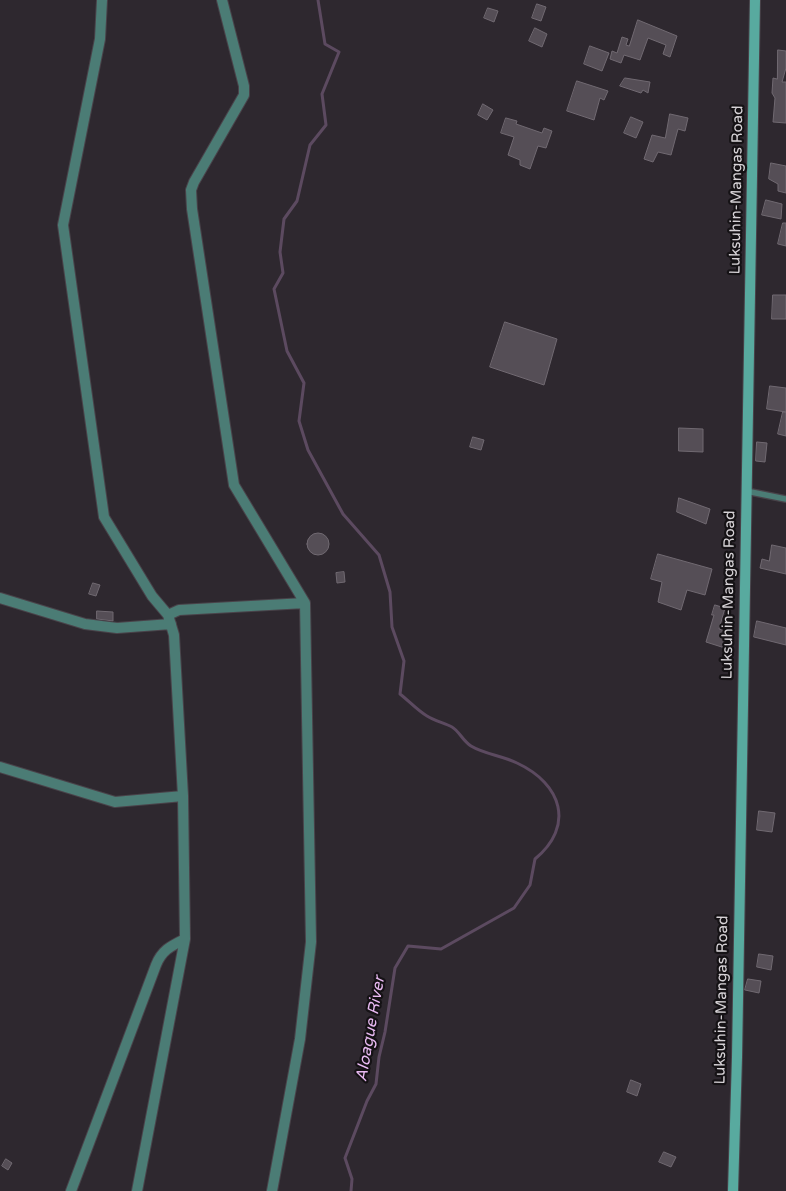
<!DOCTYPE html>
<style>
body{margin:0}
canvas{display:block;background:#2e282f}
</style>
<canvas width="786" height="1191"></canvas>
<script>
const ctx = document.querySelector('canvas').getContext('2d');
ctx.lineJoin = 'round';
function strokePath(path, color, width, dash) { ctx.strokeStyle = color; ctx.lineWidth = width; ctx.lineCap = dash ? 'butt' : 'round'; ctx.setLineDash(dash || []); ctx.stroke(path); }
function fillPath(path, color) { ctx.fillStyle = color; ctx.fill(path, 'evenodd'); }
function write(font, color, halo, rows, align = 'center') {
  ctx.font = font + ' "Varela Round",sans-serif'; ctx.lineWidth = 4.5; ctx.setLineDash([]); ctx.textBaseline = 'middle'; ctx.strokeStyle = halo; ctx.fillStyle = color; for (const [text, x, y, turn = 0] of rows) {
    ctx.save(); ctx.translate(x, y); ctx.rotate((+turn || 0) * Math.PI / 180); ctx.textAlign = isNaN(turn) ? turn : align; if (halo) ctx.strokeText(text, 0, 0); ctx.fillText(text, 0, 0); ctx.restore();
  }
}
strokePath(new Path2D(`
 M318,0L325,44L339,52L322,94L326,125L310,145L297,201L284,219L280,252L283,273L274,289L287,351L304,383L299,421L308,450L343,514L379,555L390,592L392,627L404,661L400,694C409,701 418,711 427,716C435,721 444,723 452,727C459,731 463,741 471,746C484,754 503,756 517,763C562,784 575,826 535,859L530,885L514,908L441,949L408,946L395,968L385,1032L379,1057L376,1084L367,1101L345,1158L352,1179L351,1191`), '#5c4a60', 3);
const building = new Path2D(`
 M537,4L546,7L541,21L532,18Z
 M488,8L498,11L494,22L484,18Z
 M638,20L677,36L670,57L663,54L666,45L648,38L640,60L624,55L621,63L610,59L612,51L617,53L622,37L628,39L626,45L629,46Z
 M535,28L547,34L542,47L529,41Z
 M590,46L609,53L602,71L584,64Z
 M778,50L786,51V68L782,82H786V123L773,122L775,98L772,93L773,78L777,79Z
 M625,78L650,82L648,93L643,90L641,93L620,86Z
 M577,81L608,91L604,100L600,98L594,120L567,111Z
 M483,104L493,110L487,120L478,115Z
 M670,114L688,118L685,131L678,129L671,155L658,152L653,162L644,159L652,135L665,138Z
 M631,117L643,122L636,138L624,133Z
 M506,118L517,121L516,124L542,133L544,128L552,131L546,148L538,146L530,169L520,165V160L508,155L514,137L501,133Z
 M771,163L786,166V193L778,191V184L769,179Z
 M766,200L782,204L781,219L762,215Z
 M783,223H786V246L778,244Z
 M773,295H786V319H772Z
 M505,322L557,339L544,385L490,367Z
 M770,386L786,388V412L767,409Z
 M783,412H786V436L778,434Z
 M679,428L703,429V452L679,451Z
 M473,437L484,440L481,450L470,447Z
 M757,442L767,443L765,462L756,461Z
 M679,498L710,509L706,524L677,512Z
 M307 544a11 11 0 1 1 22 0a11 11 0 1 1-22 0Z
 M772,545L786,548V574L760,568L762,559L769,561Z
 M658,554L712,569L705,595L687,590L681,610L658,602L662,582L651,579Z
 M344,572L345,582L337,583L336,573Z
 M93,583L100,585L96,596L89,594Z
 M715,605L725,608L719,629L733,634L728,649L706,642L714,615H712Z
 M97,611L113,612V621L97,619Z
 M757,621L786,628V645L754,637Z
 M759,811L775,813L772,832L757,830Z
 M759,954L773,956L771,970L757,967Z
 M748,979L761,981L759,993L745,990Z
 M631,1080L641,1084L637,1096L627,1092Z
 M664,1152L676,1157L671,1167L659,1162Z
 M6,1159L12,1163L8,1170L2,1166Z`);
fillPath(building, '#554e56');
strokePath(building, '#706971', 1);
const lane = new Path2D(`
 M746,491L786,499`);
const street = new Path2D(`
 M102,0L100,39L63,225L104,517L152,596L168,615L174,635L183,796L185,939L137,1191
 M222,0L244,86V95L194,182L191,190L192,209L234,485L305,603L311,942L300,1039L272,1191
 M0,598L85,624L117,628L171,624
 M168,615L179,610L305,603
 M0,767L115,802L183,796
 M71,1191L156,965C162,950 171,946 185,939`);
const secondary = new Path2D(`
 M733,1191L737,1057L755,0`);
strokePath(lane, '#49434a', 8);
strokePath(street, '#49434a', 12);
strokePath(secondary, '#49434a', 12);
strokePath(lane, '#4b7c75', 5.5);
strokePath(street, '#4b7c75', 10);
strokePath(secondary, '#58aa9f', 10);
write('15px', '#d7d3d7', '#151215', [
 ["Luksuhin-Mangas Road",737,190,-89],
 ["Luksuhin-Mangas Road",729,595,-89],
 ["Luksuhin-Mangas Road",722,1000,-89]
]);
write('italic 16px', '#e9baf2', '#151215', [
 ["Aloague River",371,1029,-80]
]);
</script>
